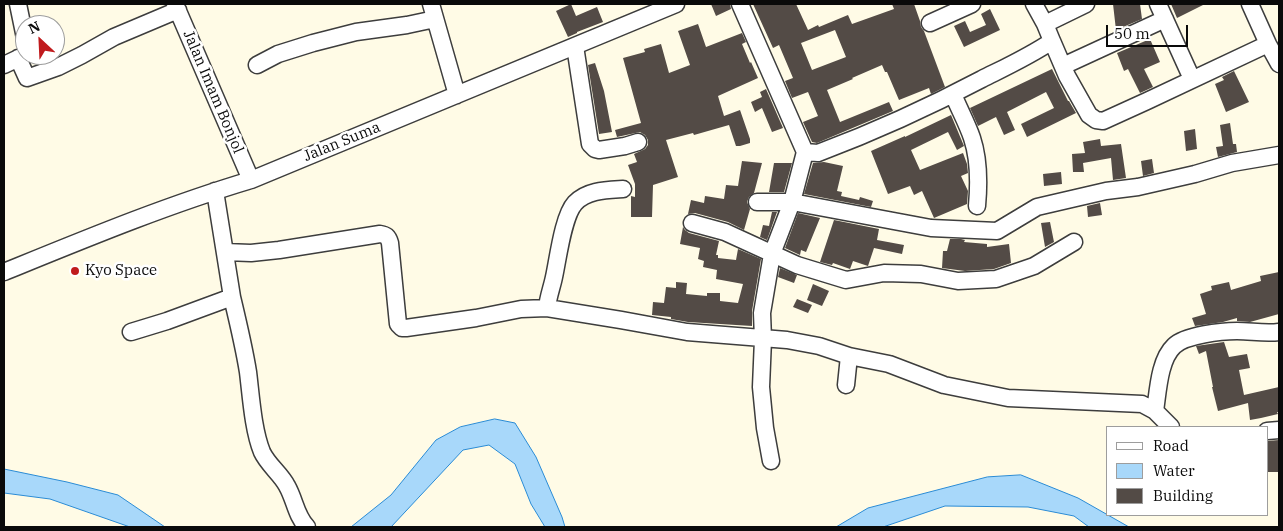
<!DOCTYPE html>
<style>
body{margin:0}
#map{position:relative;width:1283px;height:531px;overflow:hidden;background:#fffbe6;font-family:"IBM Plex Serif",serif}
canvas{display:block}
.frame{position:absolute;inset:0;border:5px solid #0a0a0a;pointer-events:none}
.legend{position:absolute;left:1106px;top:426px;width:162px;height:90px;box-sizing:border-box;background:#fff;border:1px solid #9d9d9d;margin:0;padding:6px 9px;list-style:none;font-size:15px;color:#0a0a0a}
.legend li{display:flex;align-items:center;gap:10px;height:25px}
.legend b{width:25px;border:1px solid #9d9d9d}
.north{position:absolute;left:15px;top:15px;width:50px;height:50px;box-sizing:border-box;background:#fff;border:1px solid #9d9d9d;border-radius:50%;rotate:335deg;font-size:14px;font-weight:700;line-height:20px;text-align:center;color:#0a0a0a}
.north::after{content:'';display:block;margin:auto;width:18px;height:22px;background:#c01b1d;clip-path:polygon(50% 0,100% 100%,50% 72%,0 100%)}
.scale{position:absolute;left:1106px;top:25px;width:82px;height:22px;box-sizing:border-box;border:2px solid #0a0a0a;border-top:0;padding-left:6px;font-size:15px;line-height:18px;white-space:nowrap;color:#0a0a0a;-webkit-text-stroke:4px #fff;paint-order:stroke}
</style>
<div id="map">
<canvas width="1283" height="531"></canvas>
<div class="frame"></div>
<ul class="legend">
<li><b style="height:6px;background:#fff"></b>Road</li>
<li><b style="height:14px;background:#a8d8fa"></b>Water</li>
<li><b style="height:14px;background:#534b46"></b>Building</li>
</ul>
<div class="north">N</div>
<div class="scale">50 m</div>
</div>
<script>
const ctx = document.querySelector('canvas').getContext('2d');
ctx.lineJoin = 'round';
function fillPath(path, color) { ctx.fillStyle = color; ctx.fill(path, 'evenodd'); }
function strokePath(path, color, width, dash) { ctx.strokeStyle = color; ctx.lineWidth = width; ctx.lineCap = dash ? 'butt' : 'round'; ctx.setLineDash(dash || []); ctx.stroke(path); }
function write(font, color, halo, rows, align = 'center') {
  ctx.font = font + ' "IBM Plex Serif",serif'; ctx.lineWidth = 5; ctx.setLineDash([]); ctx.textBaseline = 'middle'; ctx.strokeStyle = halo; ctx.fillStyle = color; for (const [text, x, y, turn = 0] of rows) {
    ctx.save(); ctx.translate(x, y); ctx.rotate((+turn || 0) * Math.PI / 180); ctx.textAlign = isNaN(turn) ? turn : align; if (halo) ctx.strokeText(text, 0, 0); ctx.fillText(text, 0, 0); ctx.restore();
  }
}
const water = new Path2D(`
 M495,419L515,423L536,457L562,517L565,527H545L531,504L515,464L489,445L463,450L391,527H351L391,495L436,440L460,427Z
 M4,469L67,482L118,495L165,527H130L50,499L4,493Z
 M1021,475L1078,498L1129,527H1089L1074,516L1028,507L945,506L883,527H836L868,508L987,477Z`);
fillPath(water, '#a8d8fa');
strokePath(water, '#2a8bd5', 1);
fillPath(new Path2D(`
 M571,4L576,16L597,7L603,22L577,32V33L568,37L556,11Z
 M711,4H730L731,9L716,16Z
 M753,4H796L808,30L818,25L819,27L848,15L852,24L894,9L892,4H914L920,21L921,27L924,31L945,87L931,94L929,88L899,100L887,72H885L882,65L852,78L853,79L827,90L840,122L889,102L893,111L817,143L812,142L803,122L818,116L808,92L792,98L785,81L793,78L779,45L773,48ZM835,30L846,57L812,70L801,43Z
 M1113,4H1140L1142,19L1116,30Z
 M1171,4H1205L1177,18Z
 M990,9L1000,30L964,47L954,26L965,21L970,32L986,25L981,14Z
 M698,24L706,47L742,33L746,42L742,44L750,63L751,62L758,78L718,96L724,116L740,110L750,139V143L740,146H736L729,125L694,135L693,133L666,140L678,177L653,185L652,217H631V196L635,197V184L628,165L637,162L634,154L645,149L648,145V140L645,135L640,132L617,137L615,130L641,123L623,58L645,52L644,49L661,44L669,73L690,65L678,31Z
 M1150,39L1160,62L1144,69L1153,87L1140,93L1128,69L1124,71L1117,53Z
 M595,63L604,91L612,132L599,134L588,65Z
 M1052,69L1068,101H1069L1076,113L1027,137L1021,124L1054,108L1046,92L1007,112L1015,130L1004,135L996,117L978,126L970,108Z
 M1234,71L1249,102L1226,112L1215,84L1224,80L1222,77Z
 M766,89L783,128L772,132L762,108L755,112L751,102L762,97L760,92Z
 M951,115L964,146L957,150L948,132L911,150L920,170L963,153L967,164L968,173L961,176L968,191L967,204L934,218L922,191L914,195L910,186L888,194L871,151L905,136V137Z
 M1230,123L1233,144H1236L1237,152L1218,157L1216,147L1223,146L1220,125Z
 M1195,129L1197,149L1186,151L1184,131Z
 M1100,139L1101,146L1121,144L1126,178L1113,180L1111,158L1083,163L1084,172H1073L1072,154L1085,153L1083,142Z
 M1152,159L1154,173L1143,176L1141,161Z
 M742,161L762,163L754,193L749,197L747,202L750,209L744,230L728,222L695,213L688,214L691,200L704,203L705,196L724,199L726,185L738,186Z
 M824,162L843,166L837,191L842,192L841,196L859,200L860,197L873,201L871,207L804,194L813,163Z
 M774,163H792L784,192H769Z
 M1061,172L1062,184L1044,186L1043,174Z
 M1100,203L1102,215L1088,217L1087,206Z
 M772,212H777L767,240L760,237L763,225L769,226Z
 M798,213L820,218L806,252L801,250L800,255L785,248Z
 M834,220L879,229L877,240L904,245L902,254L874,248L868,266L853,261L850,269L833,263L832,265L820,262Z
 M1050,222L1054,242L1045,247L1041,223Z
 M683,227L685,230L689,233L719,241L716,255H718V258L736,260L738,249L761,259L752,311V326L688,322L671,319V317L652,315L653,302L664,303L666,287L676,288V282L687,283L686,294L707,296V293H720V301L738,303L743,284L716,279L717,270L703,267L704,261L698,259L700,248L680,244Z
 M950,239H961L965,240L964,242L987,244V247L1009,244L1011,263L994,269L965,271L942,268L943,251H947Z
 M780,268L797,275L794,283L778,277Z
 M1279,272V314L1250,322L1237,321V318L1223,322L1195,326L1192,318L1206,314L1200,294L1212,290L1211,286L1229,282L1231,290L1261,281L1260,276Z
 M813,284L829,291L822,306L807,300Z
 M797,299L812,305L808,313L793,307Z
 M1224,342L1229,357L1247,354L1250,368L1239,370L1244,395L1279,387V412H1277L1278,414L1261,418L1250,420L1248,403L1218,411L1212,387H1213L1206,351L1199,354L1196,346Z
 M1279,440V472H1267V441Z`), '#534b46');
const minor = new Path2D(`
 M18,4L25,38
 M175,4L251,180
 M431,4L457,95
 M740,4L805,152L792,202L931,228L997,231L1037,207L1106,191L1138,187L1195,174L1232,163L1279,155
 M1034,4L1045,24
 M1158,4L1192,79
 M1250,4L1268,44L1279,64
 M930,23L972,4
 M1052,41L1067,76L1089,115L1096,120L1103,121L1147,101L1268,44
 M575,46L590,144L595,149L599,150L625,146L638,142
 M18,58L27,78L58,67L82,55L114,37L178,10
 M4,65L25,55
 M257,65L278,54L313,43L356,32L407,25L435,19
 M1063,66L1165,19
 M953,94C959,109 967,123 972,138C979,159 979,184 977,206
 M805,152L818,153C874,132 929,107 982,79C1006,67 1030,56 1052,41L1045,24L1086,4
 M623,189C607,190 587,190 575,203C563,216 558,259 554,277C552,287 548,297 547,308L621,320L687,332L787,340L819,346L849,356L889,364L944,385L1008,398L1142,404L1155,411L1171,427
 M757,202H792L772,254L762,313L763,339L761,387L765,428L771,461
 M692,223L725,232L797,265L846,280L884,273L921,274L958,281L996,279L1034,266L1074,242
 M225,252L251,253L279,250L380,234C386,235 388,236 390,243L398,324L402,328H406L476,318L521,309L547,308
 M4,272C85,239 167,205 251,180L676,4
 M232,297C238,322 244,347 248,372C251,396 253,430 262,452C268,465 281,474 287,486C295,500 296,516 307,527
 M131,332L167,321L232,297L215,191
 M846,385L849,356
 M1155,411C1158,392 1159,360 1174,346C1185,335 1222,331 1237,331C1251,331 1265,334 1279,332
 M1267,431L1279,430`);
strokePath(minor, '#3d3d3d', 19);
strokePath(minor, '#fff', 16);
for (const [x, y, r, color] of [
 [75,271,5,"#c01b1d"]
]) { const dot = new Path2D(); dot.arc(x, y, r, 0, 2 * Math.PI); ctx.fillStyle = color; ctx.fill(dot); strokePath(dot, '#fff', 2); }
write('15px', '#0a0a0a', '#fff', [
 ["Jalan Imam Bonjol",213,92,67],
 ["Jalan Suma",342,142,-22]
]);
write('15px', '#0a0a0a', '#fff', [
 ["Kyo Space",85,271]
], 'left');
</script>
